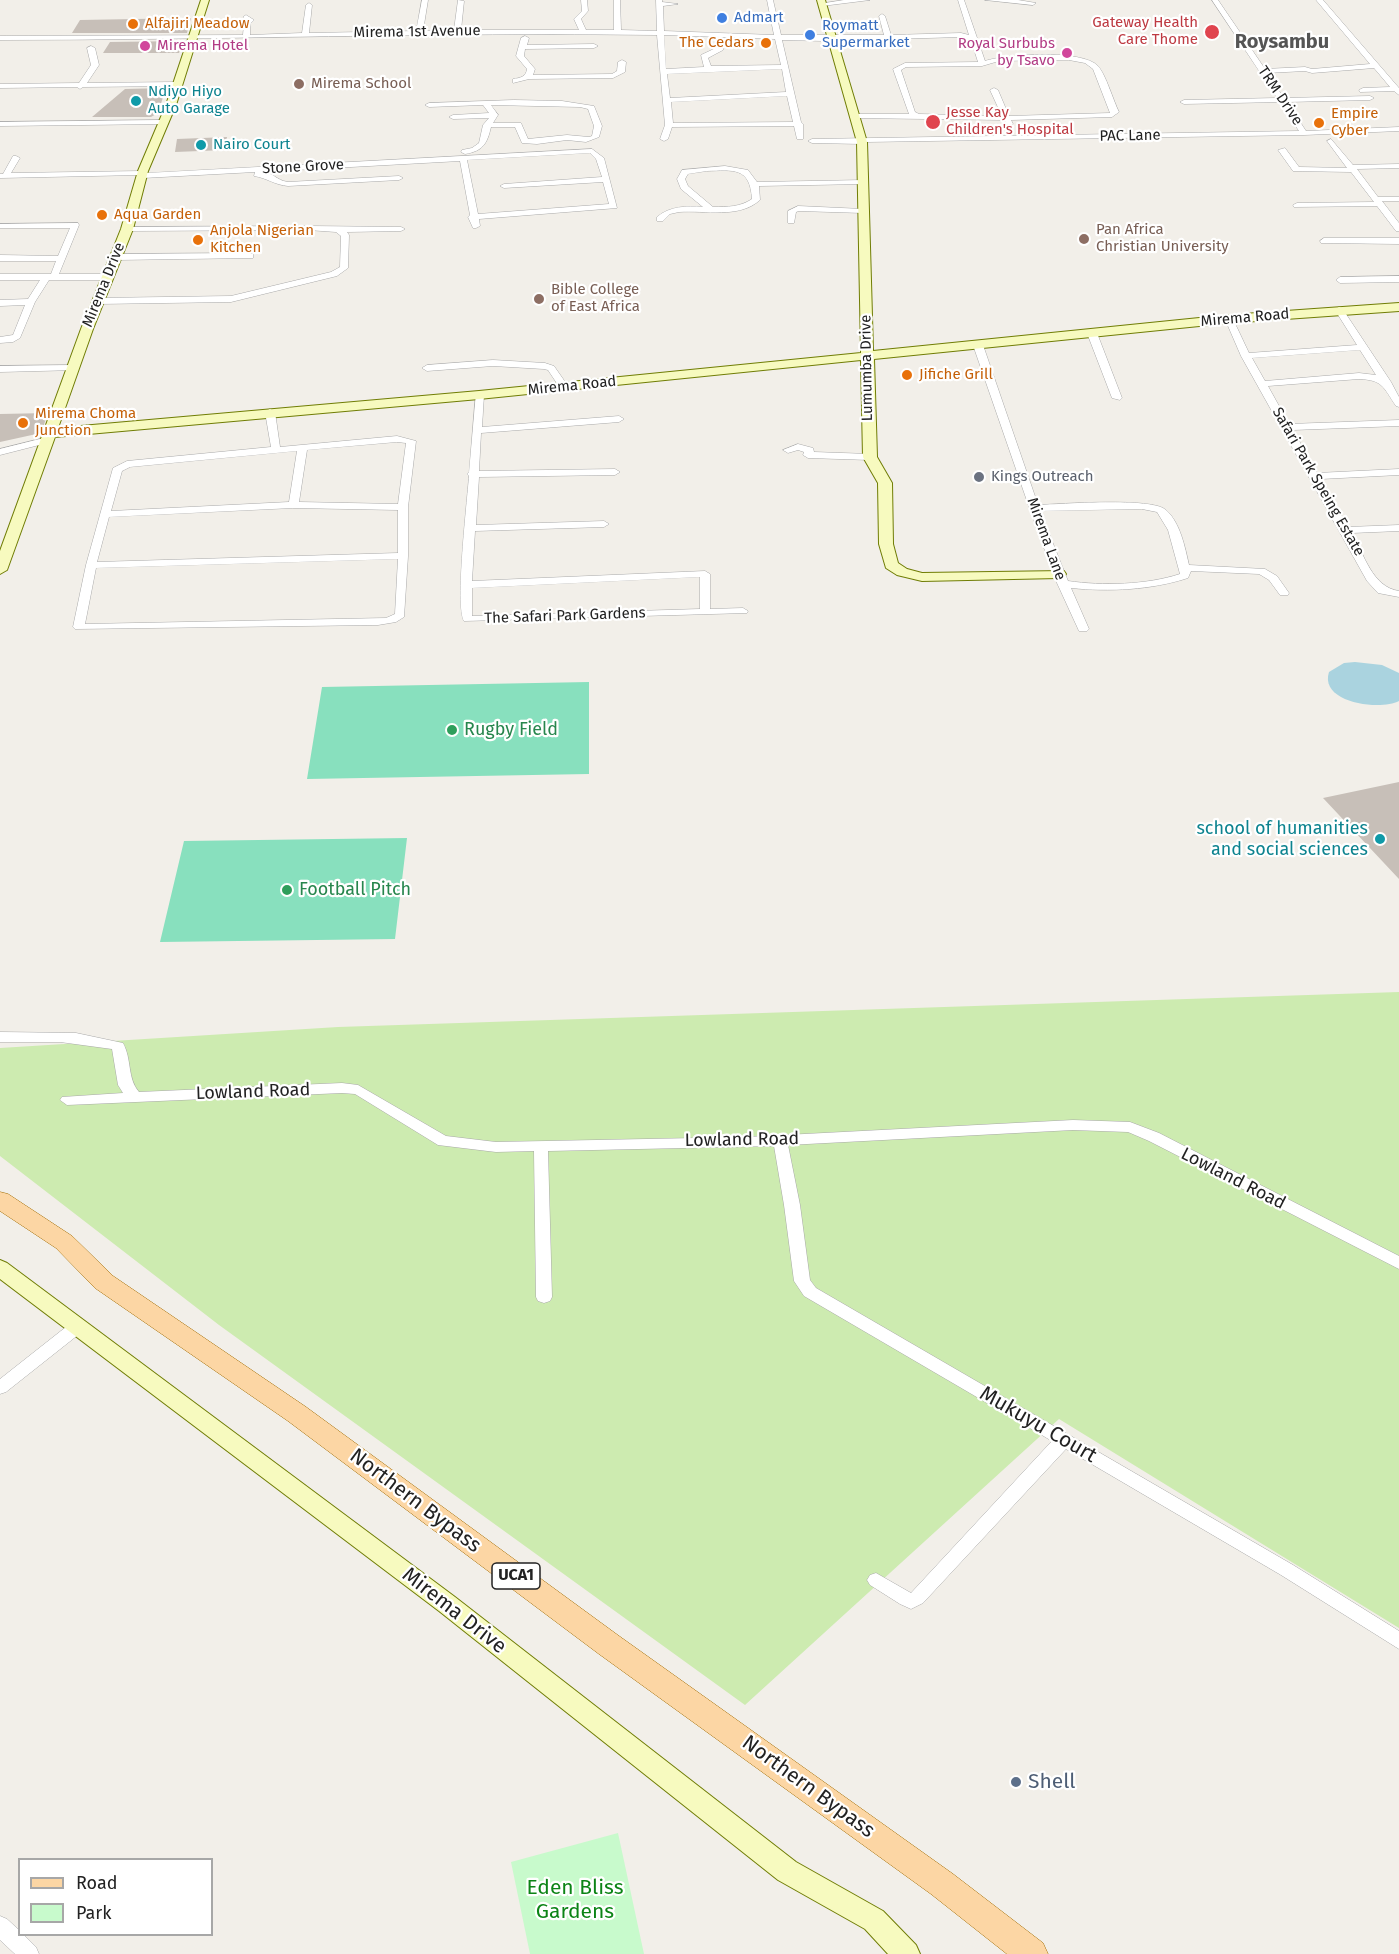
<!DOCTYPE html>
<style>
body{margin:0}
#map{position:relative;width:1399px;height:1954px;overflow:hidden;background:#f2efe9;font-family:"Fira Sans",sans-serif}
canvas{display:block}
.legend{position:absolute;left:18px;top:1858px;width:195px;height:78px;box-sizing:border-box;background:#fff;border:2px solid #a7a7a7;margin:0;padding:8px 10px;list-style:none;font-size:18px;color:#222}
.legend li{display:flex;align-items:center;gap:12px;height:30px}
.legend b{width:30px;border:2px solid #a7a7a7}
</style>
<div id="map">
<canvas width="1399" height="1954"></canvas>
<ul class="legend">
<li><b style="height:8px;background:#fcd6a4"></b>Road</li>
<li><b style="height:16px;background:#c8facc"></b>Park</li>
</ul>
</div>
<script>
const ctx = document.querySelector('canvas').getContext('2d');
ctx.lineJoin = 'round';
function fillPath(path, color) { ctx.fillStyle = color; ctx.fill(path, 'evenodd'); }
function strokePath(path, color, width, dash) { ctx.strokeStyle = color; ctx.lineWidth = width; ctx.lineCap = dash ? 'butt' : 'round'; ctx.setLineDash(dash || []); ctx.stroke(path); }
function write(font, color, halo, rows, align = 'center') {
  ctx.font = font + ' "Fira Sans",sans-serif'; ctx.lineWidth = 4.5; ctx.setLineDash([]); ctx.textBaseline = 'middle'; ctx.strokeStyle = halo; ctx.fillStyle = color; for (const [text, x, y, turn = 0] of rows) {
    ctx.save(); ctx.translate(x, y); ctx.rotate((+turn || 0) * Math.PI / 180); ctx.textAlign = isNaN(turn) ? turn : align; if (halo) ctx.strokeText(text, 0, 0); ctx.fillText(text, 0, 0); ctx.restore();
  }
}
fillPath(new Path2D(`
 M1399,992V1628L1059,1419L745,1705L219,1325L0,1156V1048L338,1027Z`), '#cdebb0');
fillPath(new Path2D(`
 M618,1833L644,1954H530L511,1862Z`), '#c8facc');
fillPath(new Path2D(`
 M589,682V774L307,779L322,687Z
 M407,838L395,939L160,942L184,841Z`), '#88e0be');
fillPath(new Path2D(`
 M1355,662L1382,665L1399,673V701C1380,711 1319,703 1329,672L1344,663Z`), '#aad3df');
fillPath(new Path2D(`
 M191,18L187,33H72L80,20Z
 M184,41L179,53H103L110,42Z
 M166,88L158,113L151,117H92L125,89Z
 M227,137L225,150L175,152L177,139Z
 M48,413L41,433L0,442V414Z
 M1399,782V879L1323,798Z`), '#c7bfb8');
const street = new Path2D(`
 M422,0H428L423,31L454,30L458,0L464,1L461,30H579L574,19L582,11L581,0H587L588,11L581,19L586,30H614V0H620L621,30L657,31L656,0H662V2L678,4L663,6L664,31L774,35L767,0H773L781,35H884L879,16L882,14L885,16L891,35L961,33L969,35L958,0H964L985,61C1006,54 1082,49 1098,66C1106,75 1113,100 1119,112L1112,117L1011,120L1013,124L1009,126L1004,120L851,118L850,116L854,114H909L893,69L905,63L978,62L971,40L961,37L824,41L782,40L801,122L803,124V139H797L794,126L672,127L668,139L664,141L660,139L665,125L657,35C438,32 219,40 0,40V36L243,35L244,24L247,20L243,17L246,15L254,20L250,24V35L302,33L306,5L309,3L312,5L309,33L416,31ZM664,35L775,39L781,65L711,66L708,58L723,50V46H720L701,55L704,67L666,69ZM1069,60L1085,63L1093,69L1110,113L1009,116L998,90L994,88L990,90L1002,116L919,114L915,112L901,70L906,67L982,66L999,61ZM782,69L786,92L670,98L667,74ZM787,96L793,122L673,123L671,102Z
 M844,0H870L822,6L819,4Z
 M985,0H1018L1036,3L1033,5Z
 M1212,0H1218L1265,69L1305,67L1312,69L1370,64L1316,0H1323L1399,88V95L1394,91L1360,92L1359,90L1363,88L1390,87L1374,68L1312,73L1305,71L1267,73L1284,98L1370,96L1374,98L1370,100L1287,102L1306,131L1399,127V131L1304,135L866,142L862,144L812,143L808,141L812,139L1299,131L1280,102L1184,104L1180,102L1184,100L1277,98Z
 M525,36L529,38L527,45L594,44L598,46L594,48L525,49L524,56L535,69L533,75L612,74L617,71L618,62L622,60L626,62L625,72L613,78L529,79L513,83V79C520,78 526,77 527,69L516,56L521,38Z
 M91,46L95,48L99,65L87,83L177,82L181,84L177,86L83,87L80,89L77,87L0,88V84L79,83L91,65L87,48Z
 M514,100L562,101L594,106L602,126L599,137L586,142L567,140L537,144L522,143L515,127H491C487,144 483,151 465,154L461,152L462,150L472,148L479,143L483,125L489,118L453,119L449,117L453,115L489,113L483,105L429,107L425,105L429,103ZM491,105L580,107L588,109L594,126L592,136L589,137L567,135L528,139L521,123H493L498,115Z
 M162,120L166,122L165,124L0,126V122Z
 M1331,139L1353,165L1399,164V168L1357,169L1378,197H1399V201H1382L1399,223V231H1396L1377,206L1294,207L1293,205L1297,203L1374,202L1351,172L1293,171L1278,150L1285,148L1299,167L1347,168L1327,141Z
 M592,149L604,158L617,208L479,219L480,226L476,228H473L468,217L470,215L460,161L260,172C276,173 275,180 288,182L399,176L403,178L399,180L288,186C275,185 267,178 254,176L255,172L143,178L139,175L0,178V174H3L13,156H16L20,158L11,173L142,171L146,173ZM590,153L596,159L602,177L504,184L500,186L504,188L603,182L609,204L478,214L467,160Z
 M725,166L748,170L757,182L864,180L868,182L864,184L759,186L760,200C739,219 705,210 679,212L670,214L663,221H657V217C670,206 686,206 703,207L681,189L677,179L682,170ZM707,171C734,170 750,167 752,199C740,207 728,207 713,207L688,186L685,179L688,174Z
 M798,206L863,209L867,211L863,213L799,211L796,212L794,223H788V211Z
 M78,223L79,225L59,274H106L110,277L106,280H49L35,302L20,338L13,342L0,343V337L13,335L25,305L0,306V300L28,299L40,280H0V274H51L56,261H0V255L58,256L70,228H0V224Z
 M308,226L401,227L405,229L401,231L347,232L349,235L348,268L337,276L231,302L98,304L94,301L98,298L231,296L331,272L340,267L341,236L336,232L308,230L127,231L123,229L124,227Z
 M1324,238H1399V244L1321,243L1320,241Z
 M250,253L253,254V258L116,260L112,257L116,254Z
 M1399,276V282L1340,283L1336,280L1340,277Z
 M1339,307L1342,308L1391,382L1399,397V407L1396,406C1383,387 1383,380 1359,379L1268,386L1289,424L1399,420V426L1293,430L1317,473L1399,469V475L1321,479L1348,527L1399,525V531L1352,533C1364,554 1372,587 1399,591V597L1378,593L1367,581L1241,356L1225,319L1232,317L1249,353L1357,345L1335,310ZM1360,350L1376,375L1359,373L1265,381L1252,358Z
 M1092,330L1097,333L1122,398L1120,400L1112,398L1087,333Z
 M978,342L983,345L1038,505C1060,504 1153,497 1166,510C1180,522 1185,547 1189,565L1265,569L1277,576L1289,593L1288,595H1280L1269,580L1259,574L1191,571L1188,578C1151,590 1109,592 1071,588L1089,629L1087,631H1079L1057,583L1035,524L973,345ZM1142,509L1157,512L1168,530L1180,574C1146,585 1103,586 1068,581L1040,511Z
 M493,360L545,363L554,366L568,386L560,388L548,370L544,369L493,366L427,371L422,368L427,365Z
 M74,365L79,368L77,370L0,372V366Z
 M476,393L484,395L482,427L619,416L624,419L619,422L481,433L479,471L615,469L620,472L615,475L479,477L476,525L604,521L609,524L604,527L475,531L472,581L705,571L710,574V609L743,608L748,611L747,613L464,621C455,605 467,503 469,476L467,474L469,472ZM700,577V609L472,616V588Z
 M270,409L275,412L280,447L397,436L416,441L408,507V556L404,617L396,622L378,625L75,629L73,627L86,565L113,468L127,461L271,447L265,412ZM397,442L406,443L398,504L299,502L307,450ZM297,451L289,502L111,511L122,471L130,467ZM293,508L398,510V553L97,562L109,517ZM398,559L395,614L386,618L85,624L96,568Z
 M48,437L53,440L51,442L0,455V449Z
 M798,444L813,448L814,452L870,454L875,457L870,460L808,458L803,455L804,452L798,450L788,453L783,450Z
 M0,1032L76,1033L123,1043C132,1059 127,1078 139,1092L342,1083L358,1085L446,1136L496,1142L747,1137L1073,1120L1130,1122L1159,1133L1399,1256V1269L1149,1141L1128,1132L1073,1130L788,1145L800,1205L810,1280L816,1288L1293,1565L1399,1631V1649L1281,1575L1066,1449L923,1603L911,1609L900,1604L870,1585L867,1580L870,1575L876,1573L911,1593L1052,1441L804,1296L794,1281L784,1205L774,1146L548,1151L552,1297L550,1301L544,1303L538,1301L536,1297L534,1151L496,1152L438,1145L355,1094L342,1093L67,1105L60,1100L62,1097L123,1093L118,1085L112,1049L60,1042H0Z
 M77,1321L83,1323L85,1327L83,1331L6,1392L0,1394V1379L71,1323Z
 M0,1916L7,1919L20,1931V1934H23L36,1947L39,1954H15L0,1940Z`);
const secondary = new Path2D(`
 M201,0H209L176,105L148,171L133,229L93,329L58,428L479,391L861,353L857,142L817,0H825L867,142L873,351L1229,315L1399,303V311L1229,323L874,359L877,457L892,483L893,544L898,563L907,569L922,573L1064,571L1066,574L1064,577L1059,578L922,581L897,575L886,568L879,544L878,483L863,457L861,360L479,399L55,437L7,570L0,574V551L81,329L121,229L138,171L166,105Z
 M0,1260L7,1263L455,1597L796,1862L883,1911L916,1945L920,1954H888L865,1929L778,1880L439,1611L0,1279Z`);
const primary = new Path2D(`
 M0,1192L8,1194L72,1236L113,1276L306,1407L619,1636L953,1874L1043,1943L1048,1954H1007L931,1894L599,1654L288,1421L95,1288L56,1248L0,1211Z`);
strokePath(street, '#a9a9a9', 1);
strokePath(secondary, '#707d05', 2);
strokePath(primary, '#a06b00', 1);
fillPath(street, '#fff');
fillPath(secondary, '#f7fabf');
fillPath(primary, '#fcd6a4');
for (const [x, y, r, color] of [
 [722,18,6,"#3f7fe0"],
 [133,24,6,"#e8710a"],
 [1212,32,8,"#e0444e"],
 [810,35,6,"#3f7fe0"],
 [766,43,6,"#e8710a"],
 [145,46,6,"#d1479c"],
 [1067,53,6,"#d1479c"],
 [299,84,6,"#8d6e63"],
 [136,101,6,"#0f9aa8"],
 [933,122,8,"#e0444e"],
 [1319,123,6,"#e8710a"],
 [201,145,6,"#0f9aa8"],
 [102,215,6,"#e8710a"],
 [1084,239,6,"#8d6e63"],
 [198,240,6,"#e8710a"],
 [539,299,6,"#8d6e63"],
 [907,375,6,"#e8710a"],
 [23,423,6,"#e8710a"],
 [979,477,6,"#6b7280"],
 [452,730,6,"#2e9e5b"],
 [1380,839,6,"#0f9aa8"],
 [287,890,6,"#2e9e5b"],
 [1016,1782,6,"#5c6f8a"]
]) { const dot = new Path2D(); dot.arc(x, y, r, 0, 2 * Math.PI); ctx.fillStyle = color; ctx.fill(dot); strokePath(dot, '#fff', 2); }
write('15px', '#366cbe', '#fff', [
 ["Admart",734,18],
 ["Roymatt",822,26],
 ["Supermarket",822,43]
], 'left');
write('15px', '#be3a42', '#fff', [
 ["Gateway Health",1198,23],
 ["Care Thome",1198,40],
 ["Jesse Kay",946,113,"left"],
 ["Children's Hospital",946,130,"left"]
], 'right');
write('15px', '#c56008', '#fff', [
 ["Alfajiri Meadow",145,24],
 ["The Cedars",754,43,"right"],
 ["Empire",1331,114],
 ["Cyber",1331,131],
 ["Aqua Garden",114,215],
 ["Anjola Nigerian",210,231],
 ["Kitchen",210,248],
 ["Jifiche Grill",919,375],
 ["Mirema Choma",35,414],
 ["Junction",35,431]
], 'left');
write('15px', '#222', '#fff', [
 ["Mirema 1st Avenue",417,32,-1],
 ["TRM Drive",1280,96,56],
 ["PAC Lane",1130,136,-1],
 ["Stone Grove",303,167,-3],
 ["Mirema Drive",104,285,-68],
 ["Mirema Road",1245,318,-5],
 ["Lumumba Drive",867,368,-91],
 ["Mirema Road",572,386,-6],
 ["Safari Park Speing Estate",1318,482,60],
 ["Mirema Lane",1046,539,70],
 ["The Safari Park Gardens",565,616,-2]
]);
write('15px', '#b23c85', '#fff', [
 ["Royal Surbubs",1055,44],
 ["by Tsavo",1055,61],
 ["Mirema Hotel",157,46,"left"]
], 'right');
write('15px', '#785e54', '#fff', [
 ["Mirema School",311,84],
 ["Pan Africa",1096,230],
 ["Christian University",1096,247],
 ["Bible College",551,290],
 ["of East Africa",551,307]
], 'left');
write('15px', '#0d838f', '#fff', [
 ["Ndiyo Hiyo",148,92],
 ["Auto Garage",148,109],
 ["Nairo Court",213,145]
], 'left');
write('15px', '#5b616d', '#fff', [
 ["Kings Outreach",991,477]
], 'left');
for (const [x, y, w] of [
 [516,1576,48]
]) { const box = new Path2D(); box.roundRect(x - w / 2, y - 13, w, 26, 4.5); ctx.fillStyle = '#fff'; ctx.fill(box); strokePath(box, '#222', 1.5); }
write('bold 16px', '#222', null, [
 ["UCA1",516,1576]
]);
write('18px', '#27864d', '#fff', [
 ["Rugby Field",464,730],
 ["Football Pitch",299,890]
], 'left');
write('18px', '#0d838f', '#fff', [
 ["school of humanities",1368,829],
 ["and social sciences",1368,850]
], 'right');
write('18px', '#222', '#fff', [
 ["Lowland Road",253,1092,-2],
 ["Lowland Road",742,1140,-1],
 ["Lowland Road",1233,1179,27]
]);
write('bold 20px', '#555', '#fff', [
 ["Roysambu",1282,42]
]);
write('21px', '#222', '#fff', [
 ["Mukuyu Court",1038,1425,30],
 ["Northern Bypass",415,1501,37],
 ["Mirema Drive",454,1611,38],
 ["Northern Bypass",808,1787,36]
]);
write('21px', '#4e5e75', '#fff', [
 ["Shell",1028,1782]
], 'left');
write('21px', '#0c8416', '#fff', [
 ["Eden Bliss",575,1888],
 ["Gardens",575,1912]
]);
</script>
